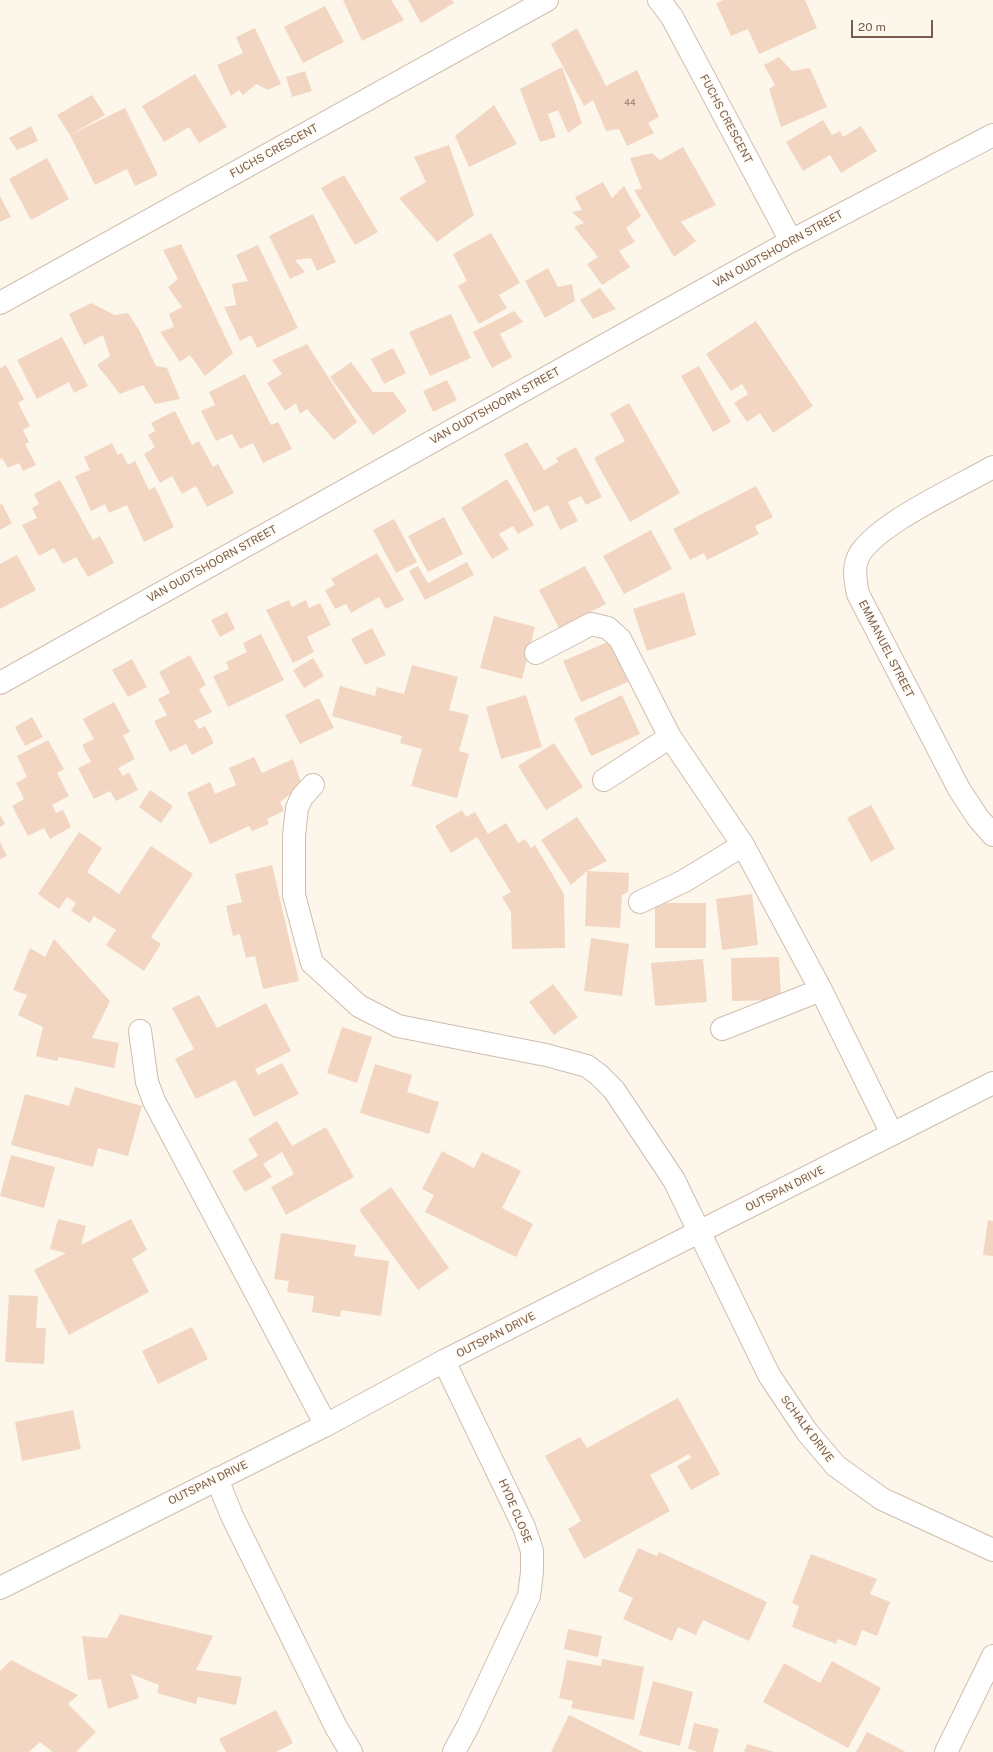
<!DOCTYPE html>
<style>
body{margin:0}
#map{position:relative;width:993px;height:1752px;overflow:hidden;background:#fdf6eb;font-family:"Public Sans",sans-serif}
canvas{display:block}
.scale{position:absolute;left:851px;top:20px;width:82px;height:18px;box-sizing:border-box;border:2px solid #785d4d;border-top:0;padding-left:5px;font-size:12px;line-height:14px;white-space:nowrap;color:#785d4d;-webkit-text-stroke:3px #fffaf2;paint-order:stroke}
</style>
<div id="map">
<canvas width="993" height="1752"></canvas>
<div class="scale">20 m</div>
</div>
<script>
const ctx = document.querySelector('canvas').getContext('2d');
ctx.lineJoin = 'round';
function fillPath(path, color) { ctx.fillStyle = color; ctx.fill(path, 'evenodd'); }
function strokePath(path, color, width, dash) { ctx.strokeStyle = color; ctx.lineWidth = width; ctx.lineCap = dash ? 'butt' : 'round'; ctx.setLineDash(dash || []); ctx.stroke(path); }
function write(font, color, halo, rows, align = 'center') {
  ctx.font = font + ' "Public Sans",sans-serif'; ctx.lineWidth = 3; ctx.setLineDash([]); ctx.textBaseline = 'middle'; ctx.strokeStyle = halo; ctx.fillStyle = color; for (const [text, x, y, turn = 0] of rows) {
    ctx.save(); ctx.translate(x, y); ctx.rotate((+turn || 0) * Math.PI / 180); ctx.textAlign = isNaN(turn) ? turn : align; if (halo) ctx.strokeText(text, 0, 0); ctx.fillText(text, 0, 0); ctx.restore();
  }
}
fillPath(new Path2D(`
 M343,0H391L404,20L362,41Z
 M408,0H452L454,3L421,23Z
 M724,0H805L817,28L759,54L748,29L731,36L716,3Z
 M325,6L344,42L303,63L284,27Z
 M255,28L281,84L268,90L256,84L243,95L239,90L231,96L217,65L243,53L236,37Z
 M577,28L606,86L637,70L659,117L648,123L654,133L627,146L619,129L606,131L593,100L584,106L551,44Z
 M779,57L792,71L810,68L827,107L781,127L769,89L775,85L764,65Z
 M562,67L582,123L568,133L558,110L548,114L556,137L540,142L520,89Z
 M305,71L312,91L292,97L286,77Z
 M195,74L227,127L199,143L189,127L164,142L142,106Z
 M92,95L105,115L72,134L125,108L158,175L135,186L127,169L95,185L70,135L57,115Z
 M494,105L517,144L469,167L455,136Z
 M823,120L832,135L840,131L843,137L861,126L877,151L841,173L830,155L803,171L786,142Z
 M31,126L38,141L17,150L9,138Z
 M449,145L474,215L437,242L399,198L426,182L414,157Z
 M683,147L716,205L681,222L696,241L674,257L634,190L642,189L630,158L652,153L660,160Z
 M47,158L69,199L31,220L9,179Z
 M344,175L378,232L355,245L321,188Z
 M603,182L612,198L624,186L641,216L626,228L635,242L619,251L630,267L602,285L587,264L598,257L574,227L584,223L572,212L582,210L575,197Z
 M0,196L11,217L0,222Z
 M313,214L336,262L317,271L311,258L295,260L305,272L290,279L269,236Z
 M491,233L520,283L499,295L507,308L479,324L458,286L467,281L453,254Z
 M181,244L233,353L205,376L190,355L180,362L160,332L174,327L169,314L182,307L168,287L178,279L163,250Z
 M258,245L298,328L257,348L251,335L240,341L224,307L236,305L232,284L248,281L236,255Z
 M548,268L558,287L572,284L575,301L545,318L525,281Z
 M600,288L616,309L593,319L580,300Z
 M91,303L115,315L128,313L139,330L156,366L167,368L180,399L155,404L143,385L120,394L97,365L110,356L103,335L84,345L69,314Z
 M514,311L523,322L500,334L512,357L492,368L473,332Z
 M451,314L471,358L430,376L409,332Z
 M756,321L813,406L773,433L760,413L747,422L734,403L748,394L742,384L731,391L706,354Z
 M62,337L88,386L74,393L69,382L37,399L17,360Z
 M307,344L357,422L334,440L307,409L300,414L296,403L285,411L267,383L282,374L272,360Z
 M393,348L406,373L384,384L371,359Z
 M351,362L373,392H393L407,411L373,435L330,377Z
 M6,365L24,399L18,403L30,426L23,430L29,442L25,444L36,465L23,471L19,463L8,468L2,458L0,460V368Z
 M699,366L731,422L713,432L681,376Z
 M245,374L271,425L278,422L292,449L263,463L253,443L240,449L232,434L216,441L201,411L215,405L209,392Z
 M447,380L457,400L433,412L423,391Z
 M629,403L680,493L630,522L594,458L625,441L610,414Z
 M175,411L192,445L199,441L213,467L218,464L234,493L207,507L196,486L182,494L172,476L160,483L144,454L155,447L148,435L155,431L151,423Z
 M527,442L544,470L558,462L556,458L576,447L602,497L586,505L581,496L568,502L578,521L560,530L548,505L534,512L504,454Z
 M112,443L118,455L122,453L128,465L135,461L149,490L155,487L174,527L144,542L127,505L109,513L105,504L91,511L75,476L90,470L84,457Z
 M507,479L534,525L518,534L513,526L499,534L509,549L492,559L461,508Z
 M60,480L93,540L100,536L114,563L88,577L76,557L63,564L54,548L39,556L22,525L37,518L32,508L39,504L34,494Z
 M756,486L773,517L755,526L759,534L707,560L704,553L690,560L673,529Z
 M2,504L12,523L0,530V505Z
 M444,517L463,554L428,572L408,536Z
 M394,519L417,562L396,573L373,530Z
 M651,530L672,569L624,594L603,556Z
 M377,553L404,600L386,609L379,597L351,613L346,604L335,609L325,590L335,585L331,579Z
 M17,555L36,590L0,609V564Z
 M467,562L474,575L425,600L409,571L418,566L428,583Z
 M585,566L606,604L559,628L539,590Z
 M684,592L696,635L647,651L633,609Z
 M289,600L292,607L306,600L309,608L320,603L331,625L307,637L314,652L293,663L266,610Z
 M227,612L235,629L220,637L211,620Z
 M494,616L535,627L522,679L480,668Z
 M372,628L386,655L365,665L351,639Z
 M261,634L284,680L228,707L213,676L229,669L226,662L247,652L243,643Z
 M610,641L628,682L581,702L563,661Z
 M190,655L206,685L199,689L212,712L194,721L199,729L205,726L214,743L192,755L186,744L170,752L154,721L167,715L158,699L170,693L159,672Z
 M313,658L324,676L304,688L293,670Z
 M132,659L147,687L128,697L112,670Z
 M412,665L458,677L449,710L469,715L459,751L469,754L457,798L411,786L422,749L400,743L402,736L332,716L340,686L375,696L377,687L404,694Z
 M526,695L542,747L501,759L486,707Z
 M622,695L640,734L591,756L574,718Z
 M319,698L334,728L300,744L285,715Z
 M114,702L130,732L123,735L135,759L118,768L123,776L129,772L138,790L116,801L110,791L94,799L78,768L91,762L82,745L94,739L83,719Z
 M32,717L43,737L25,746L15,727Z
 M48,740L64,769L57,773L69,796L52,805L56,813L63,810L71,827L50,839L44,828L28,836L12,806L24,799L16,783L27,777L17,756Z
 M554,743L583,787L546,810L518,766Z
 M254,757L262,773L293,759L302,785L280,802L284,811L267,819L269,824L252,831L249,826L210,844L187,793L210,782L215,794L236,785L229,768Z
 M150,790L173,806L161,823L139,807Z
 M871,805L895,849L871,862L847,818Z
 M462,810L466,817L475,812L488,834L506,823L518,843L525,839L531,848L535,845L564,894L565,948L512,949L511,912L502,897L511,892L477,837L451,853L435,826Z
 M0,815L5,824L0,827Z
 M577,817L607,861L587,871L571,885L541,840Z
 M79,832L102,848L87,872L119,894L151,846L193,874L151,937L161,944L144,971L106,945L116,930L94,916L90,923L71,911L76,903L67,897L59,909L38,894Z
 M0,842L7,856L0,859Z
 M272,865L299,981L263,989L255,956L246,958L240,934L233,936L226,906L242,902L235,874Z
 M587,871L629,873L628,892L622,895L620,928L585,926Z
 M752,894L758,945L722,950L716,899Z
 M655,903H706V948H655Z
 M591,938L629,944L622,996L584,991Z
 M54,939L110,1001L92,1038L119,1043L114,1068L59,1057L57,1061L36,1056L43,1027L18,1015L27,995L13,990L30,948L45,957Z
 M779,957L781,1000L732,1001L731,958Z
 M703,959L707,1002L655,1006L651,963Z
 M553,984L578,1017L554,1035L529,1002Z
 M199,995L217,1028L266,1003L291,1051L255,1069L258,1075L282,1063L299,1094L254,1117L235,1080L196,1099L175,1059L194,1049L172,1008Z
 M342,1027L372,1037L357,1083L327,1073Z
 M375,1064L412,1075L407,1092L439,1102L429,1134L360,1113Z
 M75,1087L142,1106L128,1156L98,1148L93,1167L11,1145L25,1094L69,1106Z
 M277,1121L292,1146L326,1127L354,1177L286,1215L271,1187L294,1174L282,1152L263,1164L272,1177L245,1192L232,1171L258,1156L248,1139Z
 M442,1151L474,1168L482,1152L521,1171L502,1208L533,1224L516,1257L425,1212L434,1195L422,1189Z
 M11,1155L55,1167L44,1208L0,1196Z
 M391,1187L449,1268L418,1290L359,1210Z
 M58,1219L86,1226L81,1245L131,1219L147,1250L132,1259L149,1292L69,1335L34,1270L66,1253L50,1249Z
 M988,1220L993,1221V1256L983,1255Z
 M281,1233L356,1245L354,1256L389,1261L381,1316L341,1310L340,1317L312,1312L314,1296L287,1292L289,1281L274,1279Z
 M9,1295L38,1296L36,1328H46L44,1364L5,1362Z
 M192,1327L208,1359L158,1384L142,1351Z
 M678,1398L720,1474L691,1490L677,1466L691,1458L689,1454L650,1475L670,1511L584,1559L568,1529L581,1521L545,1456L580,1437L587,1448Z
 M73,1410L81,1449L22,1461L15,1422Z
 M638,1548L657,1556L659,1552L767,1602L749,1641L703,1620L696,1635L678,1627L672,1641L623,1619L633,1598L618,1591Z
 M811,1554L877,1579L870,1594L890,1602L877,1636L862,1630L856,1646L838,1639L836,1644L792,1627L799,1606L792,1603Z
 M120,1614L213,1636L196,1670L242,1677L236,1705L198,1697L196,1704L157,1693L159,1685L131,1674L139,1698L108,1709L101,1679L88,1680L82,1636L107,1638Z
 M568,1629L602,1636L598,1657L564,1649Z
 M602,1659L644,1667L634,1720L571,1708L573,1701L559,1698L567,1660L601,1666Z
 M11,1660L78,1695L68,1704L96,1732L76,1752H53L40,1742L29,1752H0V1671Z
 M832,1661L881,1688L848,1748L763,1702L784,1663L820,1683Z
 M653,1681L693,1692L680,1746L639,1735Z
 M276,1710L293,1743L276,1752H226L219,1739Z
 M569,1715L643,1752H551Z
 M694,1723L719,1729L713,1752H698L688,1749Z
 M867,1732L906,1752H856Z
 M747,1744L774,1752H744Z`), '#f2d6c2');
const minor = new Path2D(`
 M659,0L672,17L791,241
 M0,303L547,0
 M993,467C962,485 867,528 857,560C853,571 856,583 858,594L959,789L978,818L993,835
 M536,653L591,624L608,628L620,639L670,737L743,845L821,990L892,1134
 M0,683L791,241L993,135
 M604,780L670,737
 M313,785L302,797L297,808L294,836V895L312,963L359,1006L398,1026L546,1055L587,1066L599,1075L614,1090L674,1180L769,1375L807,1432L836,1466L882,1499L993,1550
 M640,902L684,881L743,845
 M722,1029L821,990
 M140,1031L147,1082L154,1101L326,1425
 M444,1361L524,1527L532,1551V1572L529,1596L468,1726L454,1752
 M217,1479L232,1516L336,1727L351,1752
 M946,1752L993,1656`);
const tertiary = new Path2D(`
 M0,1588L326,1425L444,1361L993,1083`);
strokePath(minor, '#cfbeaf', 24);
strokePath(tertiary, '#cfbeaf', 24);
strokePath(minor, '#fff', 22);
strokePath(tertiary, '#fff', 22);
write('9px', '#967b6a', null, [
 ["44",630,103]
]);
write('11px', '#785d4d', '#fffaf2', [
 ["FUCHS CRESCENT",726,119,62],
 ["FUCHS CRESCENT",274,151,-29],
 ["VAN OUDTSHOORN STREET",778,249,-29],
 ["VAN OUDTSHOORN STREET",495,406,-29],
 ["VAN OUDTSHOORN STREET",212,564,-29],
 ["EMMANUEL STREET",886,649,63],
 ["OUTSPAN DRIVE",785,1189,-27],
 ["OUTSPAN DRIVE",496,1335,-27],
 ["SCHALK DRIVE",807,1429,53],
 ["OUTSPAN DRIVE",208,1483,-26],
 ["HYDE CLOSE",515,1511,67]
]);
</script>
